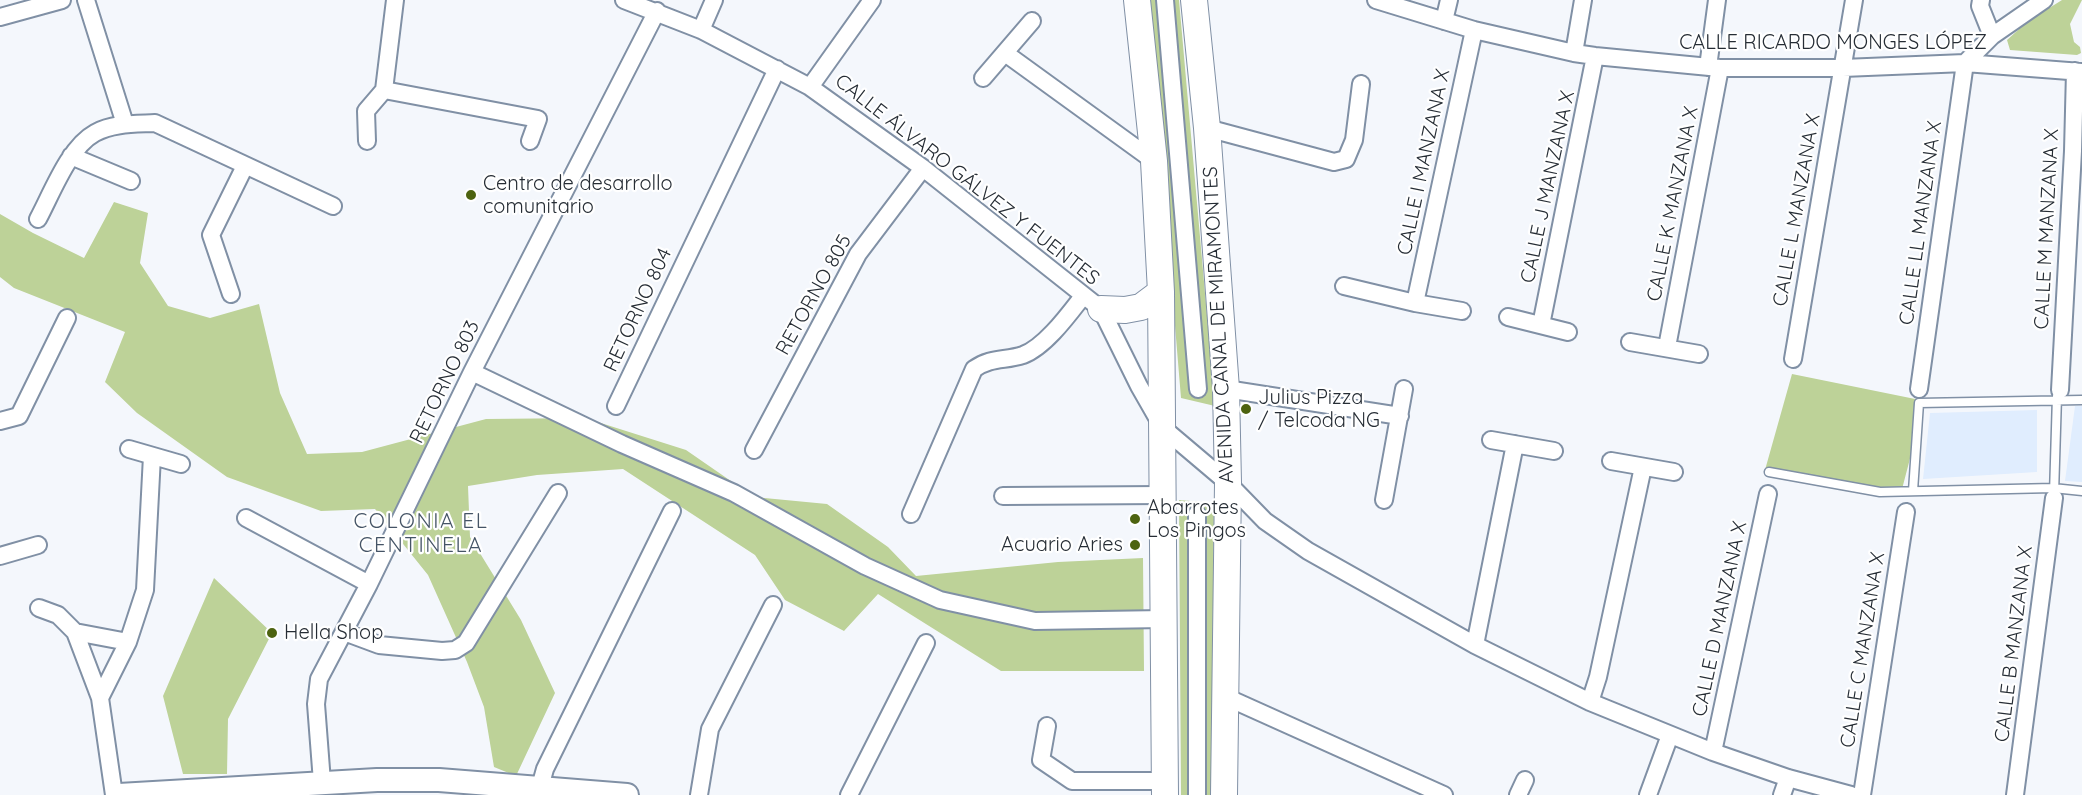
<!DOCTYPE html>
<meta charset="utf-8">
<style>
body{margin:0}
canvas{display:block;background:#f4f7fc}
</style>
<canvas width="2082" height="795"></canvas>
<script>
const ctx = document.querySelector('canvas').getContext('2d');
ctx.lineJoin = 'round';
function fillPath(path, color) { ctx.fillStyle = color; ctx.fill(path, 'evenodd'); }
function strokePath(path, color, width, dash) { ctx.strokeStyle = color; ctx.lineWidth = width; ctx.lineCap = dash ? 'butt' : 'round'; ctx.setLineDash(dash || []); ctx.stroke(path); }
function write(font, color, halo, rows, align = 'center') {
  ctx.font = font + ' Quicksand,sans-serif'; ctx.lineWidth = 4.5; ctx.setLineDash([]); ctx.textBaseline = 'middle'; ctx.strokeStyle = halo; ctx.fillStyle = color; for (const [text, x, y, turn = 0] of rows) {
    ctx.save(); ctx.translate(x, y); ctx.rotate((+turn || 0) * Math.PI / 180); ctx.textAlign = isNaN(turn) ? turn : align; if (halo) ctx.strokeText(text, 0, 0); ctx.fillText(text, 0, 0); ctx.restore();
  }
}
fillPath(new Path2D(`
 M2075,406H2082V482L2065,481Z
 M2037,410V472L1923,479L1930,413Z`), '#e0edfe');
fillPath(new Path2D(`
 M1148,0H1179L1215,406L1181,398Z
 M2062,0H2082L2070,24L2074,42L2080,47L2081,53L2077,55L2010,50L2007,40L2027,22Z
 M114,202L148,213L140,263L168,306L210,318L259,304L280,393L307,454L362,452L486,419L585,418L686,450L754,497L827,504L888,547L916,576L1058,562L1143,558L1144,671H1001L878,594L844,631L785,600L755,555L623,469L537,475L468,486L470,537L521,620L555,693L516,776L494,767L484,707L467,662L428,575L375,509L321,511L227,477L137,413L105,382L125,332L14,288L0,277V214L33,233L84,258Z
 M1792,374L1925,401L1901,493L1765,470Z
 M1179,500L1214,503L1211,795H1181Z
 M214,578L272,633L228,719L227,774H183L163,696Z`), '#bdd298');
const lane = new Path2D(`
 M1769,472L1880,492L2053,488L2082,491
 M1913,491L1919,403L2082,400
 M2054,494L2057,396`);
const street = new Path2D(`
 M86,0L125,124
 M624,0L701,30L810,87L923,168L1101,309L1139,386L1163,428L1228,483L1265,521L1308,551L1475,645L1590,702L1713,752L1788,778L1851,795
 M1165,0L1198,389
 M1376,0L1474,30L1574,53L1595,56L1720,68H1843L1965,63L2082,72
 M1981,0L1980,6L1992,36
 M0,17L62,0
 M1444,21L1449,0
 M701,30L714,0
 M1005,53L1154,161
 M1574,53L1583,0
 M1708,67L1717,0
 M983,78L1032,21
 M810,87L872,0
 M384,90L538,119L530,141
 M1207,128L1334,162L1346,159L1354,140L1361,84
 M367,141L366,111L384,90L395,0
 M71,156L131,181
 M38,219C52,193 69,147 95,133C113,123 135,124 155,123L333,206
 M1344,286L1415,303L1462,311
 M231,294L211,235L245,166
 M1415,303L1474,30
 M1508,317L1568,332
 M1541,325L1595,56
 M1630,342L1699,354
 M1667,347L1720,68
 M1793,359L1854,0
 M472,372L622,444L734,493L865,566L940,600L1035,621L1164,619
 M1226,389L1400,416
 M1919,389L1965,63L1992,36L2044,0
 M2060,390L2073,151L2075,71
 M616,406L777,69
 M0,421L19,416L67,318
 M1491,440L1554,451
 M129,449L181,464
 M754,450L858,254L923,168
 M1611,461L1674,472
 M1003,496L1164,495
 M1384,500L1404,389
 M911,514L974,369C991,357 1005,361 1023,355C1045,347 1069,314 1083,296
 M1197,514V795
 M246,518L369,584
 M0,556L38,545
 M39,608L58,615L75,632L100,698L114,795
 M75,632L128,642
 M344,632L379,645L442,651L455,650L466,643L558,493
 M1475,645L1515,444
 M1226,697L1444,795
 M100,698L128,642L145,590L152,456
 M1590,702L1598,677L1643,467
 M1047,726L1041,760L1072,781H1165
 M1713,752L1768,494
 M322,782L316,704L319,679L369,584L472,372L657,11
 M540,787L545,769L672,511
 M699,795L710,729L773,605
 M849,795L926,643
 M1518,795L1525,780
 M1648,795L1670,735
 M1782,795L1788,778
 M1862,795L1906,512
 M2015,795L2054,498`);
const secondary = new Path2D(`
 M119,795L377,780H439L627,795`);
const primary = new Path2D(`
 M1137,0L1154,161L1161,292L1165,795
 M1194,0L1207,128L1226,389L1228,483L1224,795
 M1101,309L1125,310L1141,307L1161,292`);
strokePath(lane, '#8090a5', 11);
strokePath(street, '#8090a5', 20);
strokePath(secondary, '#8090a5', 26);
strokePath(primary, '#8090a5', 28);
strokePath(lane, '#fff', 8);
strokePath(street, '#fff', 16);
strokePath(secondary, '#fff', 22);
strokePath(primary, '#fff', 26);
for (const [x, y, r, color] of [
 [471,195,6,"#4d6310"],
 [1246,409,6,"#4d6310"],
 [1135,519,6,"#4d6310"],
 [1135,545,6,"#4d6310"],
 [272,633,6,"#4d6310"]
]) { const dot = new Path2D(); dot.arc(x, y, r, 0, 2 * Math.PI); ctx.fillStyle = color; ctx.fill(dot); strokePath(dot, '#fff', 2); }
write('20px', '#262d35', '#fff', [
 ["CALLE RICARDO MONGES LÓPEZ",1833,43],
 ["CALLE I MANZANA X",1424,162,-78],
 ["CALLE ÁLVARO GÁLVEZ Y FUENTES",967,180,38],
 ["CALLE J MANZANA X",1548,187,-78],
 ["CALLE K MANZANA X",1673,204,-79],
 ["CALLE L MANZANA X",1797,210,-80],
 ["CALLE LL MANZANA X",1921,223,-82],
 ["CALLE M MANZANA X",2047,229,-87],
 ["RETORNO 805",814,295,-61],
 ["RETORNO 804",638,310,-65],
 ["AVENIDA CANAL DE MIRAMONTES",1219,325,-93],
 ["RETORNO 803",445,382,-64],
 ["CALLE D MANZANA X",1720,619,-78],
 ["CALLE B MANZANA X",2014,644,-83],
 ["CALLE C MANZANA X",1863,650,-81]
]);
write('20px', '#262d35', '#fff', [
 ["Centro de desarrollo",483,184],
 ["comunitario",483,207],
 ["Julius Pizza",1258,398],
 ["/ Telcoda NG",1258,421],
 ["Abarrotes",1147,508],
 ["Los Pingos",1147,531],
 ["Acuario Aries",1123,545,"right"],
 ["Hella Shop",284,633]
], 'left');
ctx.letterSpacing = '1.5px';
write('21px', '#455466', '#fff', [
 ["COLONIA EL",421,522],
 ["CENTINELA",421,546]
]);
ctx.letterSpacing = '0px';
</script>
